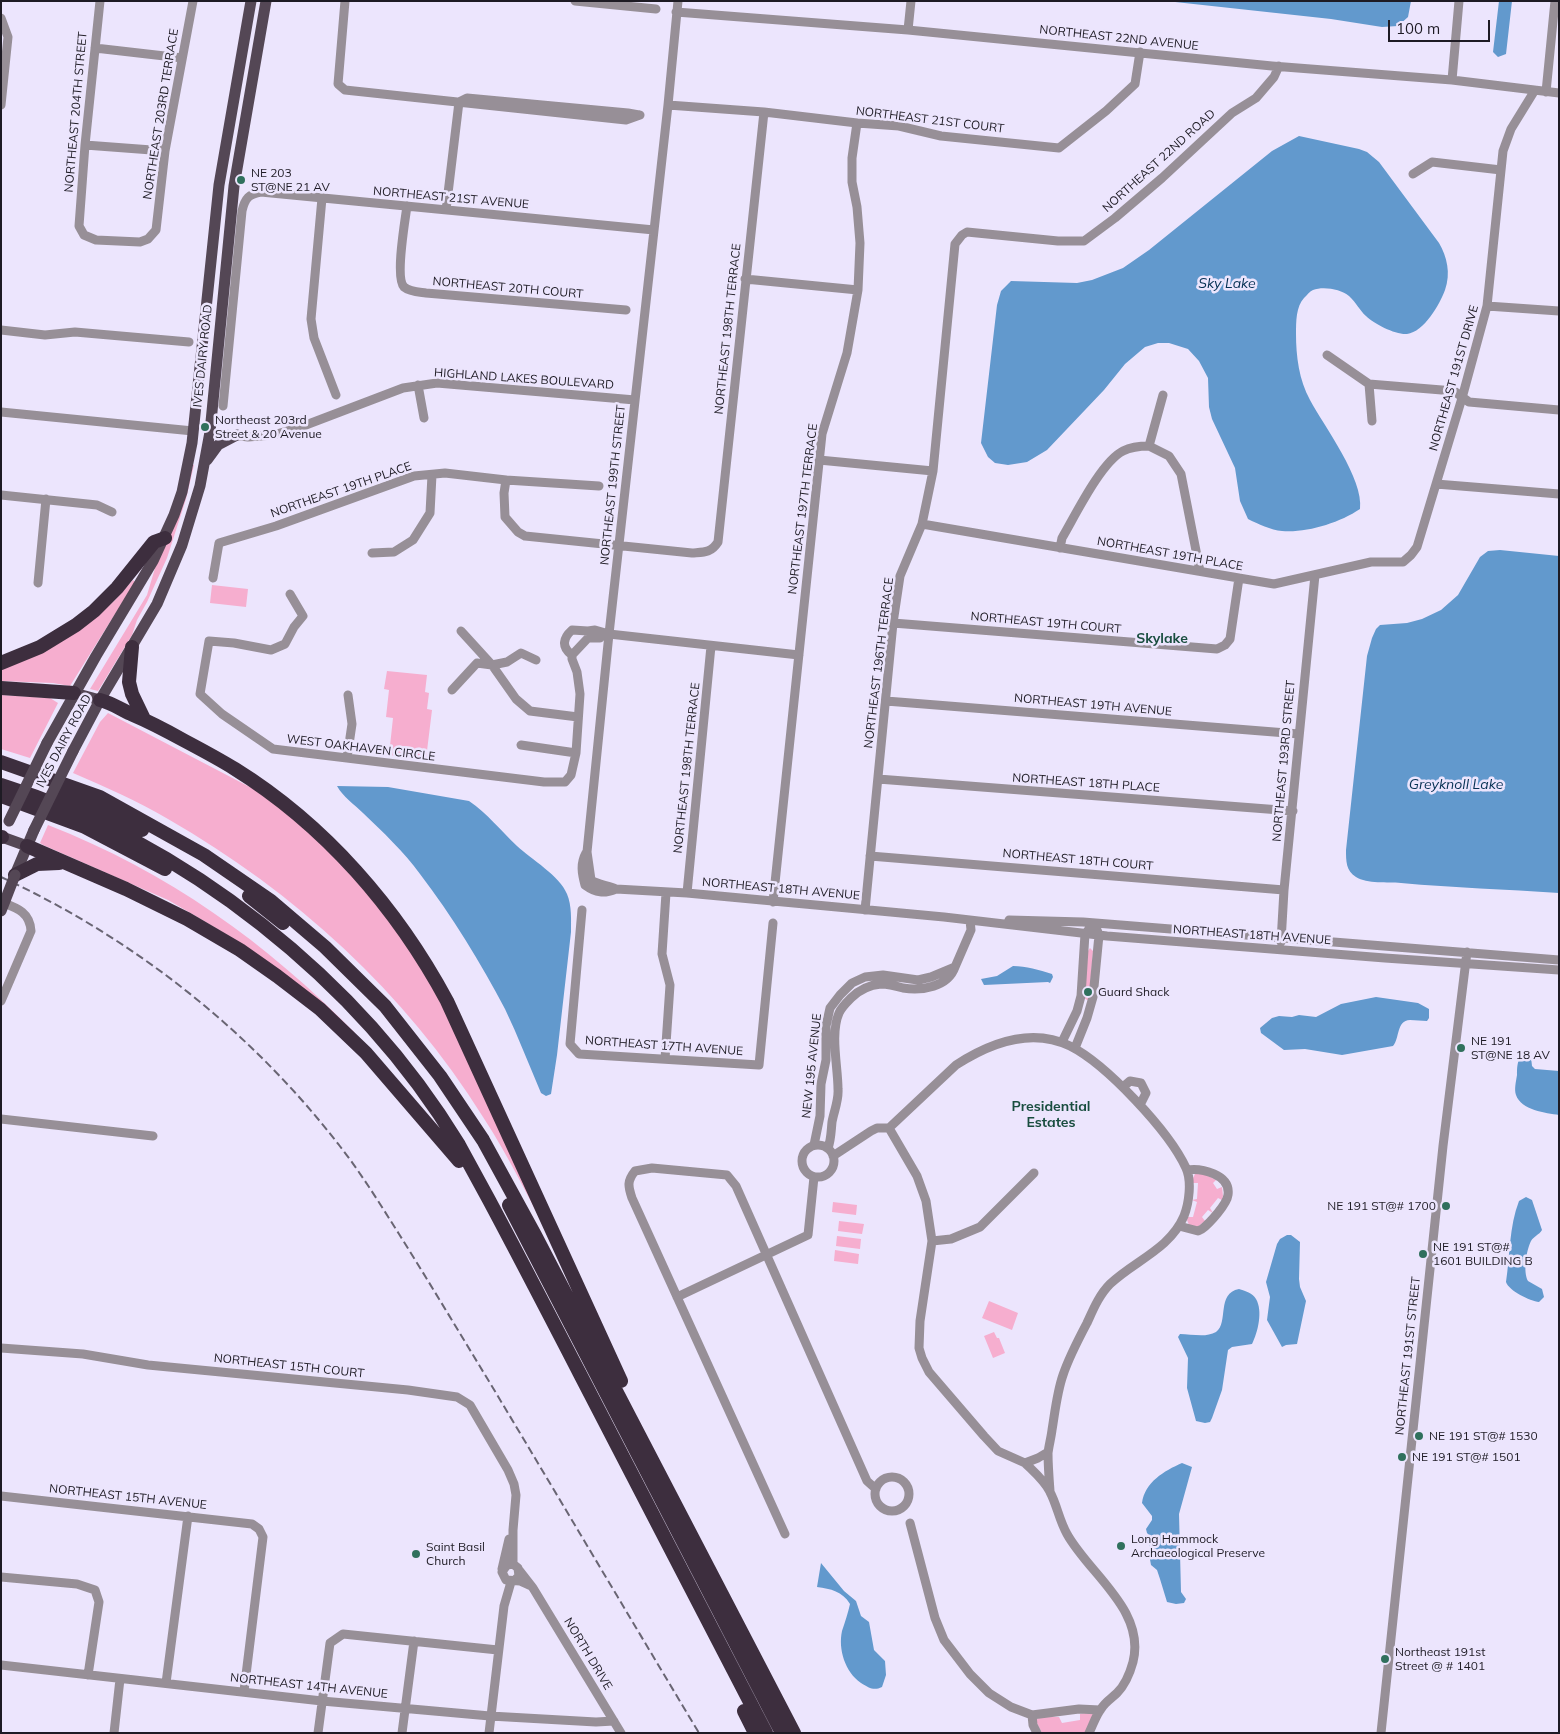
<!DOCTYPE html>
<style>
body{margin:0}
#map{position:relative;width:1560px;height:1734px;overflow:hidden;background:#ece5fd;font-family:Mulish,sans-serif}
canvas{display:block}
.frame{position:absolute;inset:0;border:2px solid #1e1b24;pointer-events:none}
.scale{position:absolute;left:1388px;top:20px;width:102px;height:22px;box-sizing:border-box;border:2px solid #1e1b24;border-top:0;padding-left:6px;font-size:15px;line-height:18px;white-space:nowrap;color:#1e1b24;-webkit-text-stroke:4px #ece5fd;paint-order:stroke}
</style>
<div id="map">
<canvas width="1560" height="1734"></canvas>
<div class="frame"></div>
<div class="scale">100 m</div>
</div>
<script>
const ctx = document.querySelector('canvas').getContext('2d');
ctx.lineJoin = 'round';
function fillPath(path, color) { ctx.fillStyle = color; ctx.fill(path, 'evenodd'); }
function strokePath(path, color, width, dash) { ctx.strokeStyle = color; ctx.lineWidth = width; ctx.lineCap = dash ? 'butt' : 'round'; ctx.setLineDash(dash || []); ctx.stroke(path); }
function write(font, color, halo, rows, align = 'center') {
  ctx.font = font + ' Mulish,sans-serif'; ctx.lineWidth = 5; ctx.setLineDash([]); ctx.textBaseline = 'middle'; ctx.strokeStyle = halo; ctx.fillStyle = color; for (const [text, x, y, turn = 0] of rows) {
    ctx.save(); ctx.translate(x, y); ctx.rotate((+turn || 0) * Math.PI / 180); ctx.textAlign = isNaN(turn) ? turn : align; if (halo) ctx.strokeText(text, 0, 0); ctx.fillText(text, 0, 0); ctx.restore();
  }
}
fillPath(new Path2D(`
 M193,465H194L186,499L167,558L147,602L137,620L132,635L98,691L90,689L147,595L156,565L177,520Z
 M133,580L135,582L70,686L53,683L1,681V668L93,620L115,600Z
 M212,585L248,589L246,607L210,603Z
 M387,671L427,675L425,692L429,693L427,709L432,710L426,759L389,755L393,718L386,717L389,690L384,689Z
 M1,695L50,698L58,703L30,758L1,749Z
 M108,713L265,795L336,854L425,965L554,1246C531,1203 510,1158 483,1117C405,992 295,892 168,819C138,801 105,787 73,773L100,722Z
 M48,825C168,872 266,942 356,1034L229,936L194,915L168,900L43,845L40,843Z
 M1090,948L1093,951L1089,1000H1087L1084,998L1088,951Z
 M1202,1173L1216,1180L1213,1183L1217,1189L1222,1187L1223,1196L1222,1200L1218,1198L1210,1208L1213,1213L1208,1210L1202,1217L1205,1221L1196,1228L1189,1225L1187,1220L1188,1217H1193L1197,1202L1192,1200L1197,1199L1198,1183H1193L1192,1180L1195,1174Z
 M833,1202L857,1205L856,1215L832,1212Z
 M839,1221L864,1224L862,1234L838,1231Z
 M837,1236L861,1239L860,1249L836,1246Z
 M835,1250L859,1254L858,1264L834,1261Z
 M989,1301L1018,1313L1012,1330L982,1318Z
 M994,1332L997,1338H999L1005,1353L993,1358L984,1336Z
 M1085,1713L1093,1714L1094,1716L1086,1733H1042L1037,1723V1719L1042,1717H1059L1062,1723L1080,1720V1714Z`), '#f6aecf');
fillPath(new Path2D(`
 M1166,1H1411L1408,17L1398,26L1382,27L1331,19Z
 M1499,1H1512L1506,54L1498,57L1493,52Z
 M1299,136L1359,149L1367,152L1379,162L1439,243C1447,257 1451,273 1445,290C1440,304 1424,332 1407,334C1396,335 1374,324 1366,316C1360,311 1356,302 1349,296C1341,289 1323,286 1313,290C1310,291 1307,295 1304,298C1296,307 1296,321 1296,334C1296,356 1299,380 1310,400C1324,426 1364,479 1360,509C1339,523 1307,533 1282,531C1271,530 1258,524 1248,519L1240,501L1235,468L1212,419L1209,407L1208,378L1199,361L1188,349L1169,343H1158L1145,347L1125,364L1104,390L1047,450L1027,462L1008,465L995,463L988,457L981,443L997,305L1001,291L1011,281L1077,283L1092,280L1123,268L1149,250L1272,151Z
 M1500,550L1559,556V893C1506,889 1454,888 1401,883C1388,882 1367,884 1356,877C1346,871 1346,861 1346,850L1367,656L1372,638L1376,629L1380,625L1407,623L1422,619L1441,610L1458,595L1480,557L1488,551Z
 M337,786L388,787L469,801C487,813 501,831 517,846C531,859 560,876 567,894C572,906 571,920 571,932L557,1055L551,1094L546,1096L541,1093C529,1065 518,1036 505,1009C481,963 452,916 420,874C404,852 383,832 363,813C354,804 343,797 337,786Z
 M1013,966C1026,966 1039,970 1052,974L1053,977L1050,983L1048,982L984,985L981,979L997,976Z
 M1376,997L1418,1003L1429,1009V1018L1427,1021C1421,1021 1416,1020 1410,1020C1396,1021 1400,1038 1393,1046L1342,1055L1305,1049L1284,1050L1261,1033L1260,1028L1272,1018L1279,1016L1292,1017L1299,1015L1316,1017L1341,1004Z
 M1521,1056L1531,1057L1532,1066L1535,1069L1559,1071V1115C1546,1113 1521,1110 1516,1095C1514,1089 1516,1082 1517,1075C1517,1068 1517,1062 1521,1056Z
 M1526,1197L1532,1200L1542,1230C1539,1235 1534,1236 1531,1241C1526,1251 1523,1272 1528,1281L1542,1289L1544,1297L1539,1302C1530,1301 1509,1291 1506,1282C1510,1255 1509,1227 1519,1201Z
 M1287,1235H1291L1300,1242L1299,1279L1300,1287L1306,1301L1297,1344L1286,1345L1282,1347L1267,1320L1270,1297L1266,1282L1277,1244L1280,1239Z
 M1239,1289C1245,1291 1253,1293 1256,1299C1263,1311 1258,1332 1252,1344L1232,1347L1228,1350L1222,1390L1212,1418L1210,1422L1205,1423L1196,1421L1187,1388L1188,1358L1178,1337L1180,1334C1191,1334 1206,1338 1216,1332C1229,1323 1216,1293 1239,1289Z
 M1182,1463L1192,1467L1179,1514L1181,1592L1186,1599L1184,1603L1176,1604L1167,1602L1160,1579L1157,1570L1151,1565L1149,1554L1150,1536L1147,1533L1146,1529L1152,1520V1516L1142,1503C1145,1482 1164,1471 1182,1463Z
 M821,1563L844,1591L856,1601L861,1616L869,1622L874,1650L885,1661L886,1675L882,1687C874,1691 869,1688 861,1683C845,1672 838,1649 842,1631C845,1622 848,1613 850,1604C842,1591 831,1589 817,1587Z`), '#6299cd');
strokePath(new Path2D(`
 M100,1L85,145L79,226L84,235L96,240L140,242L148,239L156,230L165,151L193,1
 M345,1L338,84L345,90L626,120L640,115
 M575,1L656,9
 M678,1L668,105L609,634L587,852L591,880C598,885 608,885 616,889L687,893L944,917L1107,936L1385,958L1559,970
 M676,12L908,30L1272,66L1452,80L1559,93
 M1,18L8,37L1,105
 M908,30L911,1
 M95,48L182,58
 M1452,80L1459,1
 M1546,92L1555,1
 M461,101L467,98L628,113L639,115
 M668,105L764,112L857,123L899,126L941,136L1059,148L1106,111L1135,84L1140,52
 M85,145L165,151
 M1413,174L1432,162L1501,170
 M322,198L311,319L314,338L336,395
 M407,206C405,221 395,278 404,287C410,292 419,292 426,293L626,310
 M446,210L459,102
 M745,279L858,290
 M1487,306L1559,311
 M1,330L45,335L75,332L189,342
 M1327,355L1369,384L1372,421
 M1369,384L1454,391L1469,402L1559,410
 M418,385L424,418
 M223,406L242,211C245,198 249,194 261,192L654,230
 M1,412L193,431
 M210,432L248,437L273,435L298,428L403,388L437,383L635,400
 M1149,446L1169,456L1181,474L1200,571
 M1149,446L1163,395
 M819,460L933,471
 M506,480L504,493L505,517L518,532L525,536L692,553C704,552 711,553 718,542L764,112
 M1436,484L1559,494
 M1,495L97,505L112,512
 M922,524L1274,584L1371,562H1403L1411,555L1417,547L1462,398L1487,306L1503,151L1511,129L1535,90
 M1060,548L1062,538C1075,516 1101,462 1123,451C1131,447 1140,446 1149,446
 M372,553L394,552L413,540L430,513L432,475
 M213,578L219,543L276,526L414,476L445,473L506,480L599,486
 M38,583L46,499
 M290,594L303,616L294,627L285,644L271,650L234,643L209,641L200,694L222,714L273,749L544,782H565L571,775L576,753L580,694L577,672L572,659V655C561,647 563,638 572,630L588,631L595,630L609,634L799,655
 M893,623L1217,649L1225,645L1230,639L1239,578
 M461,631L492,665L507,662L521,653L536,660
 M572,655L588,638H600L603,633
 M452,690L477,663L492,665L516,699L530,711L578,717
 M886,701L1299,734
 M521,745L576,753
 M347,758L352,724L348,695
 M878,779L1293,811
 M586,853C580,864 582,874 585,885C596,893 604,894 616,889
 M870,856L1284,890
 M687,893L711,646
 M1,902C17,908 30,912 31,931L1,1001
 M773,902L822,434L847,353L858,290L860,243L857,207L852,182V158L857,123
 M582,910L570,1044L579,1054L759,1065L773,923
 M865,910L893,623L900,576L922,524L933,471L955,244L962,235L967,232L1058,241H1084L1115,218L1162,178L1232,113L1256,98L1274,77L1279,66
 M1009,920L1083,922L1559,960
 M1281,942L1284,890L1315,575
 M955,967L971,930L970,920
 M1062,1042L1077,1011L1081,996L1085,934L1089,929
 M1075,1048L1087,1018L1093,997L1099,935L1097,930
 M665,1059L670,985L662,954L666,893
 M1123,1087L1130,1081L1141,1083L1146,1093L1140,1105
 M1,1119L153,1136
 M889,1128L956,1065C990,1043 1031,1027 1070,1046C1106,1064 1169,1131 1186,1168C1192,1181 1189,1203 1184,1216C1170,1249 1134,1261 1110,1284C1099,1295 1093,1310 1087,1323C1078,1340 1069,1357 1063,1375C1057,1392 1055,1412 1052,1430C1051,1438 1049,1445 1048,1453C1048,1465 1049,1478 1050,1491
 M889,1128L917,1176L926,1201L932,1241L920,1321L919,1348L922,1358L929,1372L984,1436L998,1451L1025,1463L1038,1458L1048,1452
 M802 1161a16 16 0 1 1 32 0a16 16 0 1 1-32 0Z
 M814,1145L820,1116L821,1084L826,1060V1026L830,1008L840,995L852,983L865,977L883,975L918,980L931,977L955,967C948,987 922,991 903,988C896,986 889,984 881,984C870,985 859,990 851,998C847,1002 841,1008 839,1013C830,1034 838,1067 838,1089C839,1100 834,1111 832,1122C831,1132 831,1140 828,1148
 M833,1156L871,1131L877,1128H889
 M1179,1226L1198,1231L1202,1229C1210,1223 1227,1204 1228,1195C1231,1174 1201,1168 1187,1170
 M932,1241L951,1239L980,1227L1034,1173
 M677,1297L808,1235L814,1177
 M1,1348L83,1354L148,1365L408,1390L457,1397L470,1405L508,1470L514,1484L516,1495L513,1530V1564
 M1025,1463C1033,1471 1045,1481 1050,1492C1057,1505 1059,1520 1067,1534C1089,1574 1146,1610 1133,1662C1130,1673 1125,1685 1117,1693C1112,1698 1105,1702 1101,1709C1096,1715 1093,1725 1089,1733
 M875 1494a17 17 0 1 1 34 0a17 17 0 1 1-34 0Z
 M1,1496L252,1524L259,1529L263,1537L244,1691
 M910,1523L935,1618L944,1640L970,1674L989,1693L1011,1707L1032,1715L1079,1709L1100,1710
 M785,1534L632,1198C628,1186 627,1181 635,1171L652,1168L727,1175L736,1186L867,1481L876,1489
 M502,1569L509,1539
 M519,1570L533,1588L621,1733
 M1,1577L77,1584L95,1590L99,1602L88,1675
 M514,1581L519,1576L518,1568L513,1564L507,1565L502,1572L506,1580L520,1581L531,1586
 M1,1665L322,1701L490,1716L596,1722L614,1721
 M166,1683L188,1516
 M1032,1715L1033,1725L1037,1733
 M114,1733L120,1679
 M318,1733L330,1643L343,1634L498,1650
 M402,1733L414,1641
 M489,1733L504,1606L511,1582
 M1381,1733L1443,1146L1467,952`), '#978f97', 9);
strokePath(new Path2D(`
 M207,460L218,445L237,435
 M74,693L100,700
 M47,743L96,656L153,561L174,515L182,492L192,443L219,185L251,1
 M73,751L100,700L157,604L182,545L200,486L210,432L234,186L266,1
 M2,837L27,846
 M15,875L34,830`), '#544755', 11);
strokePath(new Path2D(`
 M132,647L129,682L132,694L144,719
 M1,663L40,647L76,625L94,611L117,588L154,542L165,538
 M1,688L74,693
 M100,700C112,703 120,709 131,714C150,722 167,731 185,741C202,750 219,759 235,769C325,825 397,908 447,1001L621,1381
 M1,762L100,797L204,855L271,901L325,947L385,1006L440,1076L483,1140L535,1235L794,1733
 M1,785C185,842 359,980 459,1145C469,1163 479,1182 489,1200C520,1258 550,1316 580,1374C641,1494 704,1613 766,1733
 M59,792L142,830
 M1,796L85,827L165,869
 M1,837H2
 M27,846L126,889L187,919L240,950L277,976L320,1009L366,1053L459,1161
 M15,875L37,864L59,863
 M249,896L283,923
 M509,1205L782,1733
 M744,1711L755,1733`), '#3d2e3e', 14);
strokePath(new Path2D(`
 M1,877C133,938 250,1030 339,1145C361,1173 380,1204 399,1234C431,1285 462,1337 493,1388C562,1503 630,1618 699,1733`), '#696573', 2, [8, 4]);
strokePath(new Path2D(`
 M9,821L47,743
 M34,830L73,751
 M1,911L15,875`), '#544755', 11);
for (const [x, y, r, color] of [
 [241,180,5,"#30705d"],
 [205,427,5,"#30705d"],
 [1088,992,5,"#30705d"],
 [1461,1048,5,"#30705d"],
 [1446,1206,5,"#30705d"],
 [1423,1254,5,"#30705d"],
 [1419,1436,5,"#30705d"],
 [1402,1457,5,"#30705d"],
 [1121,1546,5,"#30705d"],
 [416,1554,5,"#30705d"],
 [1385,1659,5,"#30705d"]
]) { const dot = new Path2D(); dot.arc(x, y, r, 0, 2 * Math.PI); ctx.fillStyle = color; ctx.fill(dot); strokePath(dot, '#ece5fd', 2); }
write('12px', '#1e1b24', '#ece5fd', [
 ["NORTHEAST 22ND AVENUE",1119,38,6],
 ["NORTHEAST 204TH STREET",76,112,-85],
 ["NORTHEAST 203RD TERRACE",161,114,-81],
 ["NORTHEAST 21ST COURT",930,120,7],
 ["NORTHEAST 22ND ROAD",1159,161,-42],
 ["NORTHEAST 21ST AVENUE",451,198,5],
 ["NORTHEAST 20TH COURT",508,288,5],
 ["NORTHEAST 198TH TERRACE",728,329,-84],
 ["IVES DAIRY ROAD",203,356,-84],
 ["NORTHEAST 191ST DRIVE",1454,378,-74],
 ["HIGHLAND LAKES BOULEVARD",524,379,4],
 ["NORTHEAST 199TH STREET",613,485,-84],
 ["NORTHEAST 19TH PLACE",341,490,-19],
 ["NORTHEAST 197TH TERRACE",803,509,-83],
 ["NORTHEAST 19TH PLACE",1170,554,10],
 ["NORTHEAST 19TH COURT",1046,623,5],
 ["NORTHEAST 196TH TERRACE",879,663,-83],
 ["NORTHEAST 19TH AVENUE",1093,705,5],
 ["IVES DAIRY ROAD",64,741,-62],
 ["WEST OAKHAVEN CIRCLE",361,748,7],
 ["NORTHEAST 193RD STREET",1284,761,-85],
 ["NORTHEAST 198TH TERRACE",687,768,-84],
 ["NORTHEAST 18TH PLACE",1086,783,4],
 ["NORTHEAST 18TH COURT",1078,860,5],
 ["NORTHEAST 18TH AVENUE",781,889,5],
 ["NORTHEAST 18TH AVENUE",1252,935,4],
 ["NORTHEAST 17TH AVENUE",664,1046,4],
 ["NEW 195 AVENUE",812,1066,-84],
 ["NORTHEAST 191ST STREET",1408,1356,-84],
 ["NORTHEAST 15TH COURT",289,1366,6],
 ["NORTHEAST 15TH AVENUE",128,1497,6],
 ["NORTH DRIVE",588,1654,59],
 ["NORTHEAST 14TH AVENUE",309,1686,6]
]);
write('12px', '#1e1b24', '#ece5fd', [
 ["NE 203",251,173],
 ["ST@NE 21 AV",251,187],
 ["Northeast 203rd",215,420],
 ["Street & 20 Avenue",215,434],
 ["Guard Shack",1098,992],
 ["NE 191",1471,1041],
 ["ST@NE 18 AV",1471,1055],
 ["NE 191 ST@# 1700",1436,1206,"right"],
 ["NE 191 ST@#",1433,1247],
 ["1601 BUILDING B",1433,1261],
 ["NE 191 ST@# 1530",1429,1436],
 ["NE 191 ST@# 1501",1412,1457],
 ["Long Hammock",1131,1539],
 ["Archaeological Preserve",1131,1553],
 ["Saint Basil",426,1547],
 ["Church",426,1561],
 ["Northeast 191st",1395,1652],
 ["Street @ # 1401",1395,1666]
], 'left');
write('italic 14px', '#053053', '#ece5fd', [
 ["Sky Lake",1227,284],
 ["Greyknoll Lake",1456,785]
]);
write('bold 14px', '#194d3f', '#ece5fd', [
 ["Skylake",1162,639],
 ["Presidential",1051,1107],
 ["Estates",1051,1123]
]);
</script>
